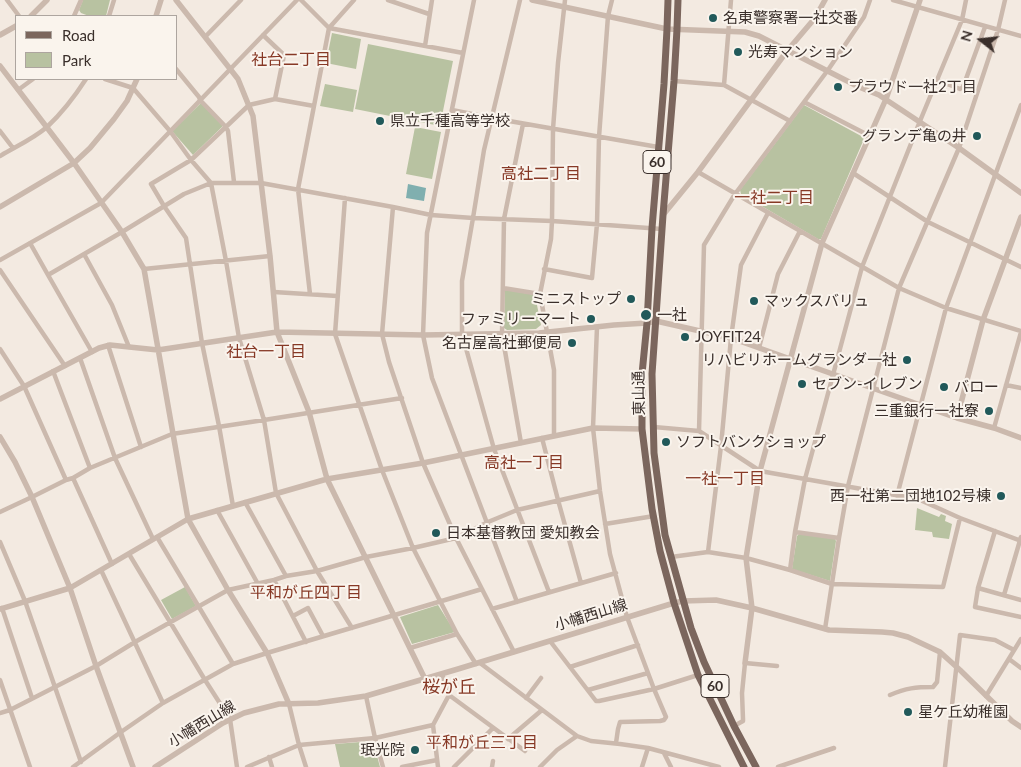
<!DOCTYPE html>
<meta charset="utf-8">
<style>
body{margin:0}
#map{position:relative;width:1021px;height:767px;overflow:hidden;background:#f3eae1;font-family:Lato,sans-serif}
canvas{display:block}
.legend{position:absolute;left:15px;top:15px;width:162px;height:65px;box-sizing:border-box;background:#faf4ed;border:1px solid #ada59f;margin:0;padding:6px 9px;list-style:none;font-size:15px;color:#3a2f2b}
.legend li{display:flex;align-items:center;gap:10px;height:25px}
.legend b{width:25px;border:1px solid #ada59f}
.north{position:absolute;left:956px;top:15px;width:50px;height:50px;-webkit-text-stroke:4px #faf4ed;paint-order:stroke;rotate:286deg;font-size:14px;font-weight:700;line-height:20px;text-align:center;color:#3a2f2b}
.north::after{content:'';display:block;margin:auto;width:18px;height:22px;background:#3a2f2b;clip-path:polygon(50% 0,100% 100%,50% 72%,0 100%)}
</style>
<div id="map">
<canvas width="1021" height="767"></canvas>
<ul class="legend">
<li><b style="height:6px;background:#7b665d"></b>Road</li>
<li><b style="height:14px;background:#b8c2a1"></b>Park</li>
</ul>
<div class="north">N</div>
</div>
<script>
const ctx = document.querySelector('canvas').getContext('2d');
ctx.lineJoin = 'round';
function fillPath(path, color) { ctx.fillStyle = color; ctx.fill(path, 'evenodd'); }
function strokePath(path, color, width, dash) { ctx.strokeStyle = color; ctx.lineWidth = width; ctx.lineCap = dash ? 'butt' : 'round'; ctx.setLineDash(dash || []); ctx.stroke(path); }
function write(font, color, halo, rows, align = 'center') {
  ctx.font = font + ' Lato,"Noto Sans JP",sans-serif'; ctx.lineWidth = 4; ctx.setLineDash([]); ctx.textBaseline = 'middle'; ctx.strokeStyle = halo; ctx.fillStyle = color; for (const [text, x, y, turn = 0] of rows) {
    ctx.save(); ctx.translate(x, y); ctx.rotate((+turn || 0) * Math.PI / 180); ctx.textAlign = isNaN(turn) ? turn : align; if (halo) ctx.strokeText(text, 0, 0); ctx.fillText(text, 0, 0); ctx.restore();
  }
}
fillPath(new Path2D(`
 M83,0H110L106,16H89L81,13L79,10Z
 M332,33L361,39L356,69L326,63Z
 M368,44L453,61L440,126L355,109Z
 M325,84L357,90L353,112L320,106Z
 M201,103L223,125L222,127L193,155L172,131Z
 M804,105L863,137L864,139L821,239H818L741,194L740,190Z
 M415,127L441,132L432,179L406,174Z
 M506,290L536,295L537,305L541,325L536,329L507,330L504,328L505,291Z
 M917,508L939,517L941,514L946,516L945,521L952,524L949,539L933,537L932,532L915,530Z
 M799,534L835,539L836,541L830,581L792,569L797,536Z
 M185,587L196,606L172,619L161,600Z
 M438,605L455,632L412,644L400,617Z
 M373,741L380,767H340L335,744Z`), '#b8c2a1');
fillPath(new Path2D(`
 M408,184L426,188L424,201L406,198Z`), '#80afaf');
strokePath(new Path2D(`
 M7,0L19,16
 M301,0L329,28L354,0
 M388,0L429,14
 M474,0L427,233L423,335L432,378L517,602
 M520,0L484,150L473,218L462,281V334L494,449L549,592
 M870,0L864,17L828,70L735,194L704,245L699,431L760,471L918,499L960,518L1021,541
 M893,0L1021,36
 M74,16L81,0
 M109,16L114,0
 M263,35L284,55L275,99
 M205,37L241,0
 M425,46L432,0
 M176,69L199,97L200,100L226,127L228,131L234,182
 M105,79L133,88L170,131L191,160L211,183L226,261L239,338L264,420L276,493L317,571L352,628
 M937,80L960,89L963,87L985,27
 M674,81L724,85L790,121
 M724,85L731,0
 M18,90L33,79
 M804,102L870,136
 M452,110L492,118L658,147
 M0,131L13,148
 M0,156C15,147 33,139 47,127C62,113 75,96 86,79
 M698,172L899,288L946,308L1021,331
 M853,173L928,222L1021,267
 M345,198L335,334L382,470L413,548L457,634L476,664
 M30,243L48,275
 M84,254L112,305L129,347
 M0,260L101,203L297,0
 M144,269L270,256
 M544,269L592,278L597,224L599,137L608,16L612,0
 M0,270L65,366
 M503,288L540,294
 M274,292L337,296
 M310,294L298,189L329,28L463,53
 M597,327L593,428L600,491L610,554L627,617L654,689L666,717L664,720L660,721L620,722L618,729L616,743
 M108,345L141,447
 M759,348L778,274L800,231
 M0,349L24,386L66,480
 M92,352L48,275L122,232L184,194L211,183H261L393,207
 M80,358L115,458L153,539
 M53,371L90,468
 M1006,385L1021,388
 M654,427L699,431
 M994,428L1021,332
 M554,436V370L540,294L551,239L552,221L553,129L558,63L565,0
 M542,438L558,500L581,583
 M521,443L502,334L504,219L523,124
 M73,478L112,564
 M897,496L946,308L1021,105
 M245,502L286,576
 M233,506L219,426L202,343L186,238L164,206L151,184L191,160L249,105L275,99L314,106
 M217,510L258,584
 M0,512L32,497L66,480L73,478L90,468L172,434L264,420L402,398
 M605,524L654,516
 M995,531L978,588L1021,600
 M795,532L839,538
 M157,537L233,664
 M0,542L25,601L81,762
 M708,552L721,446L731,338L741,265L768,213
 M129,554L205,680L230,719L237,767
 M671,557L708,552L746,558L790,570L832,584L943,587L960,518
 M101,570L163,703
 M790,570L795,532L805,479L862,267L920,121L962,20L966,0
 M274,580L306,642
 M978,588L975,607L1021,617
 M1004,595L1021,537
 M2,608L32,698
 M492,609L616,573
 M293,616L308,608L323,636
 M825,629L839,538L848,486L899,288L959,148L998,30L1005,0
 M550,641L596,701H599L654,689L698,675
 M410,648L457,634
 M514,652L456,538L423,463L389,362L382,334L393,207L431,215L473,218L552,221L662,229
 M1009,659L1021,668
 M480,663L577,736L591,741L620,744L648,748L719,767
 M570,667L638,645
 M0,680L30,767
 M588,690L648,673
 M449,695L525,751
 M890,695C906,688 916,687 933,687L937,682L940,652
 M366,696L375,738L383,767
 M986,696L1021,639
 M526,698L541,678
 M289,704L299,745L306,767
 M0,713L10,710L96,666L135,642L228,590L274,580L286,576L317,571L366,557L413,548L456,538L488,522L517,510L600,491
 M433,725L438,767
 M734,726L743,721V719L742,693L745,663L777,666
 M508,739L542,710
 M664,753L671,767
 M269,757L272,767
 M73,767L121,732L163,703L233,664L267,653L482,589
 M247,767L299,745L375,738L433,725L449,695L442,674
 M402,767L437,760
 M454,767L493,728
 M492,767L493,761
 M540,767L557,750L577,736
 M642,767L648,748
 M778,767L834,748
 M945,767L960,635L995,640L1014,650`), '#cbb9ad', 4.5);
strokePath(new Path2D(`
 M176,0L238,79L253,116L270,256L277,332L309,412L327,479L425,679
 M532,0L667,29L745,32L759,36L859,87L879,95L959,148L1021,193
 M31,16L47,0
 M156,16L161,0
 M0,35L16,26
 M0,66L74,163L122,232L144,269L188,519L228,590L267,653L289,704
 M0,207L74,163L90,148L114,119L127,101L137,79
 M663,215L698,172L787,51L815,18L825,0
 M0,399L99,348L110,345L158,350L277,332L423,335L539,333L614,325L647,323L656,321L731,338L957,418L994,428L1021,438
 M957,418L983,320L1021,217
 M0,437L15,462L32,497L70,588L96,666L133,767
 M0,609L70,588L188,519L327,479L423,463L593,428L642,429
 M745,663L752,608L746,558L760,471L822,243L886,99L920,0
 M155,767L223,723L244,713L279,704L318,703L366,696L458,669L674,603L683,601L716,600L752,608L829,630L882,632L893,633L908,637L940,652L960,670L1012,721L1021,727`), '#cbb9ad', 5.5);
strokePath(new Path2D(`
 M668,0L667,29L664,84L652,228L647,323L642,374V429L652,509L660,551L674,603L698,675L744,767
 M678,0L677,29L674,81L663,215L652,374L654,453L665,535L691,628L704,662L734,726L756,767`), '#7b665d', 7);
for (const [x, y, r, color] of [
 [713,18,5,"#21595a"],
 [738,52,5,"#21595a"],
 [838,87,5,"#21595a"],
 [380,121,5,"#21595a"],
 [977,136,5,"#21595a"],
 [631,299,5,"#21595a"],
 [754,301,5,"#21595a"],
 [646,315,6,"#21595a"],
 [591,319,5,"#21595a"],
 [685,337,5,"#21595a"],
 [572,343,5,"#21595a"],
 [907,360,5,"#21595a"],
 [802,384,5,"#21595a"],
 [944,387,5,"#21595a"],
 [989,411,5,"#21595a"],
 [666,442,5,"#21595a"],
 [1001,496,5,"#21595a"],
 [436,533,5,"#21595a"],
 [908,712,5,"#21595a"],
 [415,750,5,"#21595a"]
]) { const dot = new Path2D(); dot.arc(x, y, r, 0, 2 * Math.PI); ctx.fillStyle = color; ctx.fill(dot); strokePath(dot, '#faf4ed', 2); }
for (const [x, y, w] of [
 [657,162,28],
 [715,686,28]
]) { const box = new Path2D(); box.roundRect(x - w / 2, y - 11.5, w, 23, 4); ctx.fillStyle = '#faf4ed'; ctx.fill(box); strokePath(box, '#3a2f2b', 1); }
write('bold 14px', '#3a2f2b', null, [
 ["60",657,162],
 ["60",715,686]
]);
write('15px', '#3a2f2b', '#faf4ed', [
 ["名東警察署一社交番",723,18],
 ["光寿マンション",748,52],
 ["プラウド一社2丁目",848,87],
 ["県立千種高等学校",390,121],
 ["グランデ亀の井",967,136,"right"],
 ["ミニストップ",621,299,"right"],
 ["マックスバリュ",764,301],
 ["一社",657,315],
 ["ファミリーマート",581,319,"right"],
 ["JOYFIT24",695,337],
 ["名古屋高社郵便局",562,343,"right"],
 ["リハビリホームグランダ一社",897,360,"right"],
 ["セブン-イレブン",812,384],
 ["バロー",954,387],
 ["三重銀行一社寮",979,411,"right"],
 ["ソフトバンクショップ",676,442],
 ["西一社第二団地102号棟",991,496,"right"],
 ["日本基督教団 愛知教会",446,533],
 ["星ケ丘幼稚園",918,712],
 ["珉光院",405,750,"right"]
], 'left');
write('15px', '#3a2f2b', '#faf4ed', [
 ["東山通",639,393,-91],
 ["小幡西山線",591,615,-17],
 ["小幡西山線",202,724,-31]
]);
write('16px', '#873926', '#faf4ed', [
 ["社台二丁目",291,60],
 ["高社二丁目",541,174],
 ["一社二丁目",774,198],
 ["社台一丁目",266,352],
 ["高社一丁目",524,463],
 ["一社一丁目",725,479],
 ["平和が丘四丁目",306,593],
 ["平和が丘三丁目",482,743]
]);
write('18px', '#873926', '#faf4ed', [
 ["桜が丘",449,687]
]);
</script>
